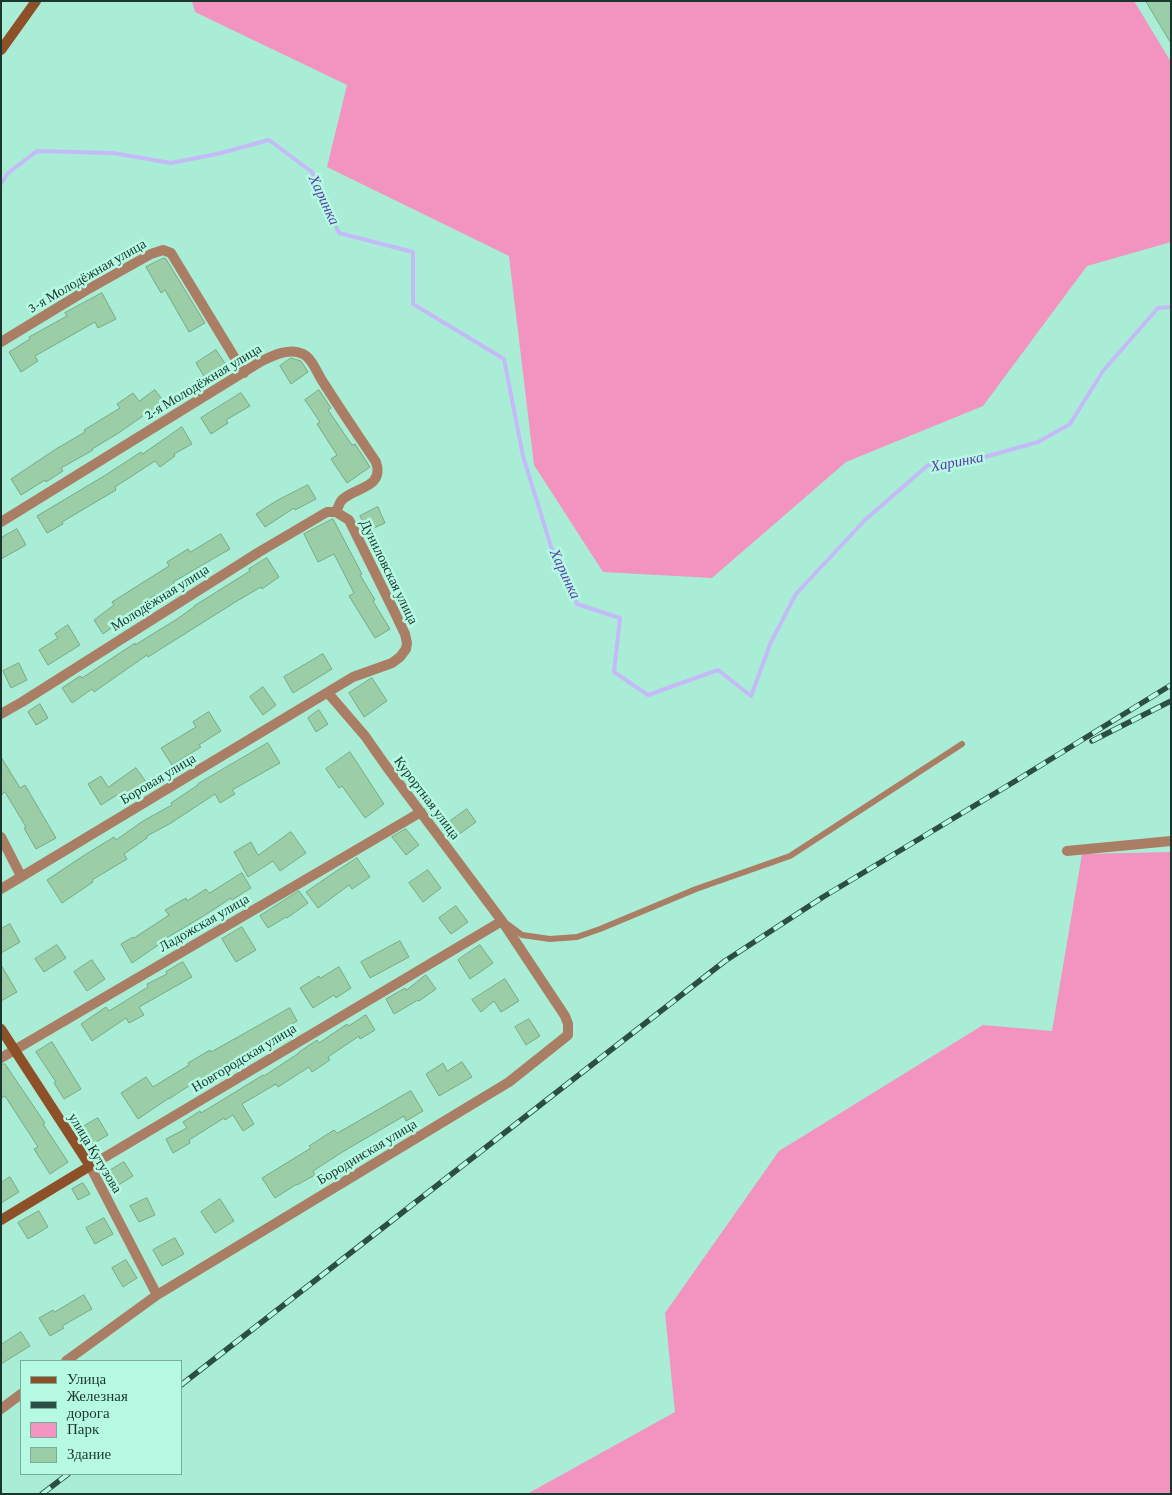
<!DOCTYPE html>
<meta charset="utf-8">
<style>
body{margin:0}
#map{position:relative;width:1172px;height:1495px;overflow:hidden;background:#a9edd6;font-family:"Crimson Pro",serif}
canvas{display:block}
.frame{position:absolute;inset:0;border:2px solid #1a362e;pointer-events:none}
.legend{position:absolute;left:20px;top:1360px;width:162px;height:115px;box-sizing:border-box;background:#b6fae3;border:1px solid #78ac9b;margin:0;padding:6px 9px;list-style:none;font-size:15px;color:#1a362e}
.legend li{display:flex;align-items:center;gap:10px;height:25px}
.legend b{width:25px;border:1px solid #78ac9b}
</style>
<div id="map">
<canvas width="1172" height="1495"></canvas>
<div class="frame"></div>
<ul class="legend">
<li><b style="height:6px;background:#8d5028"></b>Улица</li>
<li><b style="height:6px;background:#2d4e44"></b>Железная дорога</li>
<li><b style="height:14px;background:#f393bf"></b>Парк</li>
<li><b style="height:14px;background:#9bcda6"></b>Здание</li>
</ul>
</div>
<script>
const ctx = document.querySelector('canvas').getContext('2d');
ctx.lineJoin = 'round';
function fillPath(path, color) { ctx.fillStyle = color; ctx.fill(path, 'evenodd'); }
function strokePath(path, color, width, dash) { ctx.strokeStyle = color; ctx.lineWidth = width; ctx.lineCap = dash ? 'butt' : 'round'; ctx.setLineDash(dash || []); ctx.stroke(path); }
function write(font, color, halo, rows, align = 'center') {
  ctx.font = font + ' "Crimson Pro",serif'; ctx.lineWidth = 5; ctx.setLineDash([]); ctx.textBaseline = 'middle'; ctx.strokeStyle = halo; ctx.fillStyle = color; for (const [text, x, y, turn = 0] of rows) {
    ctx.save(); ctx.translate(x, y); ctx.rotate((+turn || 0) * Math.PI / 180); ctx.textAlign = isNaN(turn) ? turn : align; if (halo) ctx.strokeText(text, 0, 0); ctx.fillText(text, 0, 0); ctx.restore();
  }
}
fillPath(new Path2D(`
 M192,1H1134L1171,62V242L1087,266L983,406L846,462L712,578L603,572L534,465L509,256L327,167L347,85L195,12Z
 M1171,852V1494H527L675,1412L665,1313L779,1151L983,1025L1052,1031L1082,854Z`), '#f393bf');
strokePath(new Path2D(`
 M1,184L8,173L37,151L113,153L171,163L217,154L269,140L312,172L339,233L413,252V304L504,359L523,456L553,553L577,604L620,618L614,672L648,695L718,670L751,696L771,642L796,594L865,520L928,465L981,458L1038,442L1070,424L1103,371L1158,308L1171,307`), '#c4baf8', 4);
const building = new Path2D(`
 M1146,1H1171V43Z
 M164,258L166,259L205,323L189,332L165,290L161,293L146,267Z
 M102,293L116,319L98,328L95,322L35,356L38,361L21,372L9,352L30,339L29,337L67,316L65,313Z
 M216,350L226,365L205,378L196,363Z
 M291,358L301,361L308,372L291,384L280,366Z
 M155,390L165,403L151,413L150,411L117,434L92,449L93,450L61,468L63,471L46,482L45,480L21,495L11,479L56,449L85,432L84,430L120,408L117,404L133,393L139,401Z
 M319,390L331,408L328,410L352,445L355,444L370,467L347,483L331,459L337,455L317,424L320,422L305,400Z
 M241,393L250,406L226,420L228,423L211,434L201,418Z
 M182,427L192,444L174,454L175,456L160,467L155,461L115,487L116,490L62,522L63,524L47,533L37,516L104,476L141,452L142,454Z
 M308,485L316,499L295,510L294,508L265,527L256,514L276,501Z
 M378,507L385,523L367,531L360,516Z
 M333,519L362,574L360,575L375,600L373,601L390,629L375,638L349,596L354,593L334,554L318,562L304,534Z
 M17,529L26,545L1,559V538Z
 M221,534L230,549L173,582L175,585L156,597L155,595L120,620L121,621L103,634L94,620L114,605L112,602L169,566L167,562L188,549L190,552Z
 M267,558L279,577L262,589L261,587L237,601L148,657L147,655L94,692L92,689L72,703L62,688L80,676L82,678L135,643V645L177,619L194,607V606L250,571L249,569Z
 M68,625L80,645L48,665L39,650L58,638L55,634Z
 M323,654L332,669L293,693L284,677Z
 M19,663L27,680L11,688L3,671Z
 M372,678L387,701L364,717L349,693Z
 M263,687L276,705L263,715L250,697Z
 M40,704L48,718L36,725L28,712Z
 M319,710L328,724L316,732L308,718Z
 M209,712L221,731L199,745L201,747L172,765L161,748L196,727L193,722Z
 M268,743L280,763L232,790L235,794L220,803L215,794L171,823L147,836V838L124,854L127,859L92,880L93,882L62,903L47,880L83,856L114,837L116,840L143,821L172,805L171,803L198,785V784Z
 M350,752L384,804L365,818L342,786L339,788L326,769Z
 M1,757L20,788L25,785L56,838L36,849L24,828L26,827L5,792L1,795Z
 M136,768L147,783L121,801L117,795L101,805L88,784L101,776L108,787Z
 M467,809L476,822L458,835L449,822Z
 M406,829L419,845L406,855L392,837Z
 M291,832L306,853L280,871L273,861L248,877L234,852L251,842L258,855Z
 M357,858L370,877L352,889L349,885L318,908L306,892L329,876Z
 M428,870L441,888L423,902L409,883Z
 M242,873L251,888L232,900L231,898L202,917L163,940L164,941L132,963L121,944L133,937L134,938L169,915L165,910L186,898L187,901L206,889L209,893Z
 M299,891L308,903L287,918L286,917L268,928L260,916Z
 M456,906L468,922L451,934L439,918Z
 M10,924L20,942L1,953V929Z
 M242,927L256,950L236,962L222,939Z
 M400,941L409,957L370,978L361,962Z
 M57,945L66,958L44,972L35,959Z
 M480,945L493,963L470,979L458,960Z
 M92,960L105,979L87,991L74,972Z
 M183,962L192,977L139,1007L144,1015L129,1023L126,1018L92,1041L81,1024L106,1007L109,1011L148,987L147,984L167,974L166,972Z
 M1,965L17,992L1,1001Z
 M339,967L351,988L336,998L334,995L313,1008L300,988L319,976L320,978Z
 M426,975L436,989L419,1001L418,1000L394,1014L386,999L405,988L406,990Z
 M505,979L519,1001L501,1012L494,1001L481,1012L472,1000Z
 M290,1008L297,1021L275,1034L247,1052L220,1067L221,1068L184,1089L169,1099V1098L138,1119L121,1093L146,1077L153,1087L189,1065L188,1063L210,1050L211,1052L238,1037Z
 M366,1015L375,1030L360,1039L359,1036L328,1057L330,1060L312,1072L309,1067L278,1087L276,1084L242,1104L254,1124L243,1131L233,1115L225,1120L224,1118L189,1140L190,1143L173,1153L166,1139L187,1128L183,1122L200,1111L201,1113L263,1075L264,1076L299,1053V1052L317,1040L319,1043L347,1024L348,1026Z
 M529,1019L540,1036L526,1045L515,1027Z
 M52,1042L81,1089L64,1099L54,1083L56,1082L36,1052Z
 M462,1062L472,1077L439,1096L426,1074L443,1063L447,1071Z
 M5,1064L45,1123L43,1124L68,1162L50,1174L34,1149L38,1147L5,1096L1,1098V1065Z
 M411,1091L423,1111L406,1121L404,1116L344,1151L313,1171L315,1175L297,1185V1184L275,1198L262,1178L311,1148L309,1146L334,1130L337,1133Z
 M98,1118L108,1135L91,1145L81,1128Z
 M124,1162L133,1176L117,1186L109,1171Z
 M10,1177L19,1192L1,1203V1183Z
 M83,1183L90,1194L78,1200L72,1189Z
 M147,1198L155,1215L139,1222L130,1206Z
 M220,1199L234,1221L215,1233L201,1212Z
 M39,1211L48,1227L28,1239L18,1223Z
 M104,1218L113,1234L95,1244L86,1228Z
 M175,1238L184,1254L162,1266L153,1250Z
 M126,1260L137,1278L123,1287L112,1268Z
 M84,1295L92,1309L62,1326L64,1328L50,1336L39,1318L53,1310L54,1312Z
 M21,1332L30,1346L1,1364V1345Z`);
fillPath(building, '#9bcda6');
strokePath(building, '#78a984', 1);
strokePath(new Path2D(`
 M507,924L522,935L550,939L577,937L600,929L696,889L790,856L962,744`), '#a97e65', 6);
strokePath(new Path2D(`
 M1,342L85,291L151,254L163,250L171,253L244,373
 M1,522L260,362C272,356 289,347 303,354C312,358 317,373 323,382C340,409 358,435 376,462C385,489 353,487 341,501C339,504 338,508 336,512
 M1,714L22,702L259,552L327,512H336L349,520L394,611L405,634L407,643L406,649L400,657L392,663L353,677L1,889
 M1,837L21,876
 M1067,851L1171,841
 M1,1058L421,812
 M157,1295L90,1166L502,921
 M66,1361L157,1295L509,1082L568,1035V1024L565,1016L502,921L386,766L365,736L328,693
 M1,1409L21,1394`), '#a97e65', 10);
strokePath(new Path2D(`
 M1,50L36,1
 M1,1029L90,1166L1,1220`), '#8d5028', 10);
const rail = new Path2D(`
 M1092,741L1171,701
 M181,1385L725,961L823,897L1017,780L1171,685
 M42,1494L68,1474`);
strokePath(rail, '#2d4e44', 5.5);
strokePath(rail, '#b6fae3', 4, [11]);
write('14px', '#1a362e', '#b6fae3', [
 ["3-я Молодёжная улица",87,276,-30],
 ["2-я Молодёжная улица",203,382,-31],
 ["Дуниловская улица",389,572,64],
 ["Молодёжная улица",160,598,-32],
 ["Боровая улица",158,779,-31],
 ["Курортная улица",427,798,53],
 ["Ладожская улица",204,923,-30],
 ["Новгородская улица",244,1058,-31],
 ["Бородинская улица",367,1152,-31],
 ["улица Кутузова",95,1153,59]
]);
write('italic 15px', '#5c3aae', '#b6fae3', [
 ["Харинка",324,200,65],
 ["Харинка",957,462,-11],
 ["Харинка",565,574,65]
]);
</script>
